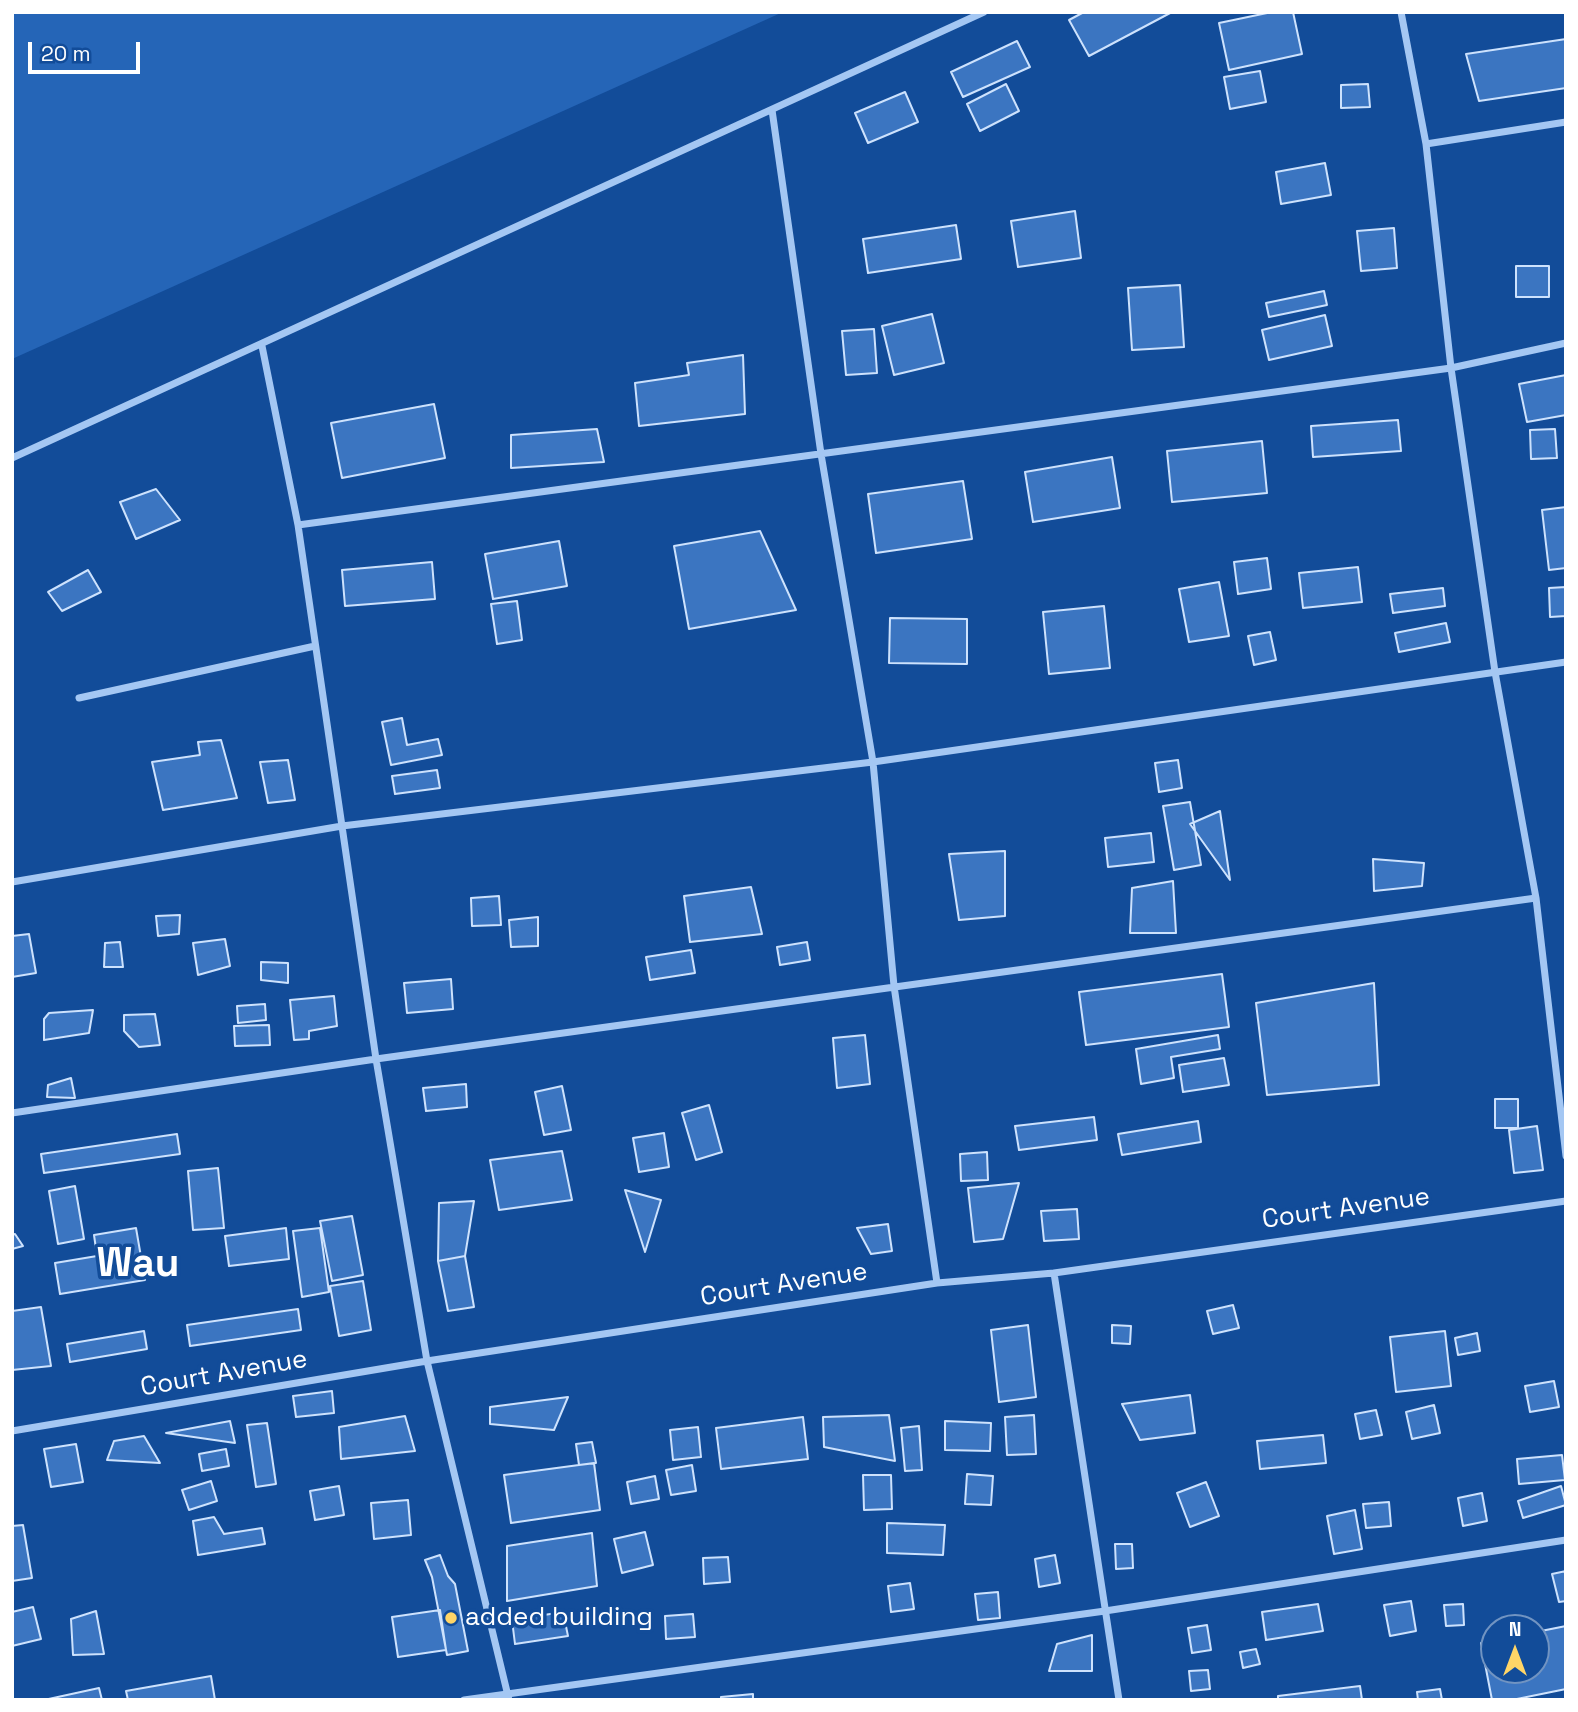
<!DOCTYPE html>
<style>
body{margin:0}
#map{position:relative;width:1578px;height:1712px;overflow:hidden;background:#124c99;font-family:"Space Grotesk",sans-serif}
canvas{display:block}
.frame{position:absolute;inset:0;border:14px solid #fff;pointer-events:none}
.north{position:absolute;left:1480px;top:1614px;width:70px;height:70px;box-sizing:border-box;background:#124c99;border:2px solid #7194c2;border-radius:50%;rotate:0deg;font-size:19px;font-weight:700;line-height:28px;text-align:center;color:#fff}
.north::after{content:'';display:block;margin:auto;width:24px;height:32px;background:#ffd567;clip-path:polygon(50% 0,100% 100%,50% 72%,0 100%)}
.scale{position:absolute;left:28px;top:42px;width:112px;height:32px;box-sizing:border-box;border:4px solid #fff;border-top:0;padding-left:9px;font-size:21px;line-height:24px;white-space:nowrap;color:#fff;-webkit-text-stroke:5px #124c99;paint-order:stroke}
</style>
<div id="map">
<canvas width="1578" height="1712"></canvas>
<div class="frame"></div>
<div class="north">N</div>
<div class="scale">20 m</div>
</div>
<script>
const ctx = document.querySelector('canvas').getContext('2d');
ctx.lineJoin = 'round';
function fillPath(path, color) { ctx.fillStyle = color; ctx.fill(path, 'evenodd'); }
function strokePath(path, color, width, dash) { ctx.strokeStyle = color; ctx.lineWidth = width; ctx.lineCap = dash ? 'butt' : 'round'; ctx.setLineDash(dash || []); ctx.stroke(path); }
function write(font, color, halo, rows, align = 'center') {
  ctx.font = font + ' "Space Grotesk",sans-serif'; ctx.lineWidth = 7; ctx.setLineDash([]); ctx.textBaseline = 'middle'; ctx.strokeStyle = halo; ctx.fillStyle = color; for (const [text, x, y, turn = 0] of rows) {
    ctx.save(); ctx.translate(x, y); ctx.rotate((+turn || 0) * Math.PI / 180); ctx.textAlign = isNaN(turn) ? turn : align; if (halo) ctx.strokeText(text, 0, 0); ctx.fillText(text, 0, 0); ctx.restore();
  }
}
fillPath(new Path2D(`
 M12,12H783L12,359Z`), '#2565b7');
const building = new Path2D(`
 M1084,12H1172L1089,56L1069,20Z
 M1272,12H1293L1302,54L1229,70L1219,23Z
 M1566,39V88L1479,101L1466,54Z
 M1017,41L1030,67L963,97L951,72Z
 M1260,71L1266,102L1230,109L1224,77Z
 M1006,84L1019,111L980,131L967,104Z
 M1368,84L1370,107L1341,108V85Z
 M905,92L918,122L868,143L855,113Z
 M1325,163L1331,195L1281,204L1276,172Z
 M1075,211L1081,258L1018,267L1011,221Z
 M956,225L961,259L868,273L863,239Z
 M1394,228L1397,268L1361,271L1357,231Z
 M1516,266H1549V297H1516Z
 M1180,285L1184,347L1132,350L1128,288Z
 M1324,291L1327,305L1269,317L1266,303Z
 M932,314L944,363L894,375L882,326Z
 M1325,315L1332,346L1269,360L1262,330Z
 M874,329L877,373L846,375L842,331Z
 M743,355L745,414L639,426L635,383L689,375L687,363Z
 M1566,375V415L1527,422L1519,384Z
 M434,404L445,458L342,478L331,423Z
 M1398,420L1401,451L1313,457L1311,426Z
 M597,429L604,462L511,468V435Z
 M1555,429L1557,458L1531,459L1530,430Z
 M1262,441L1267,493L1172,502L1167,451Z
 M1112,457L1120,508L1033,522L1025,472Z
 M963,481L972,539L876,553L868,494Z
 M156,489L180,520L136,539L120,502Z
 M1566,507V568L1549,570L1542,510Z
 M760,531L796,610L689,629L674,546Z
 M559,541L567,586L493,599L485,554Z
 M1267,558L1271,589L1238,594L1234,562Z
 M432,562L435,599L345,606L342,570Z
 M1358,567L1362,602L1303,608L1299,573Z
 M88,570L101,592L62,611L48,592Z
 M1219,582L1229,636L1189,642L1179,589Z
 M1566,587V616L1550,617L1549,588Z
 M1443,588L1445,606L1393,613L1390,594Z
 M517,601L522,640L497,644L491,604Z
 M1104,606L1110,668L1049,674L1043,612Z
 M890,618L967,619V664L889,663Z
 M1446,623L1450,642L1399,652L1395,633Z
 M1270,632L1276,660L1254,665L1248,636Z
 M402,718L407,745L438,739L442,755L391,765L382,722Z
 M221,740L237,798L163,810L152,762L200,755L198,742Z
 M288,760L295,800L268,803L260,762Z
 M1178,760L1182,788L1159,792L1155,763Z
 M437,770L440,788L395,794L392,776Z
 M1190,802L1201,865L1174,870L1163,806Z
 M1220,811L1230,880L1190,824Z
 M1151,833L1154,862L1108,867L1105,838Z
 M1005,851V916L959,920L949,854Z
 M1373,859L1424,863L1422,886L1374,891Z
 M1173,881L1176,933H1130L1132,888Z
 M751,887L762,934L690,942L684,896Z
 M499,896L501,925L472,926L471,898Z
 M180,915L179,934L158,936L156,916Z
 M538,917V946L511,947L509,920Z
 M29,934L36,973L12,977V936Z
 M225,939L230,966L198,975L193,943Z
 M120,942L123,967H104L105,943Z
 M807,942L810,960L780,965L777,947Z
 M691,950L695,973L650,980L646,957Z
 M261,962L288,963V983L261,980Z
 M1222,974L1229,1027L1086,1045L1079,992Z
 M451,979L453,1009L407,1013L404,983Z
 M1374,983L1379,1085L1267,1095L1256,1003Z
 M334,996L337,1026L309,1031V1039L294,1040L290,1000Z
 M265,1004L266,1020L238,1023L237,1006Z
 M93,1010L89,1033L44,1040V1019L49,1013Z
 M155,1014L160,1045L139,1047L124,1031V1015Z
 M269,1025L270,1045L235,1046L234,1026Z
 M865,1035L870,1084L837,1088L833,1038Z
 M1218,1035L1220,1049L1171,1057L1174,1078L1141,1084L1136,1049Z
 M1224,1058L1229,1085L1183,1092L1179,1065Z
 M71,1078L75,1098L47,1097L48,1085Z
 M466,1084L467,1107L426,1111L423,1088Z
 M562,1086L571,1130L544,1135L535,1092Z
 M1495,1099H1518V1128H1495Z
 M709,1105L722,1152L696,1160L682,1113Z
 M1094,1117L1097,1140L1019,1150L1015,1126Z
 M1198,1121L1201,1142L1122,1155L1118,1134Z
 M1537,1126L1543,1170L1514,1173L1509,1130Z
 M664,1133L669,1167L639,1172L633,1138Z
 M177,1134L180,1154L44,1173L41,1154Z
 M562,1151L572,1200L499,1210L490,1160Z
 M987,1152L988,1180L961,1181L960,1154Z
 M218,1168L224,1228L193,1230L188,1171Z
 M1019,1183L1003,1239L974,1242L968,1188Z
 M75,1186L84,1239L58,1244L49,1191Z
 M625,1190L661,1200L645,1252Z
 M474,1201L465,1256L438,1261L439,1203Z
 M1077,1209L1079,1239L1044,1241L1041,1211Z
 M352,1216L363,1275L332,1281L320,1221Z
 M888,1224L892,1251L871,1254L857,1228Z
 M136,1228L145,1280L60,1294L55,1263L97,1256L94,1235Z
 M286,1228L289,1259L229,1266L225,1236Z
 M320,1228L329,1292L302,1297L293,1231Z
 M15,1234L23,1246L12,1249V1235Z
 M465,1256L474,1307L448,1311L438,1261Z
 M363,1281L371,1330L339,1336L330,1286Z
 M1233,1305L1239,1328L1213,1334L1207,1311Z
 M41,1307L51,1366L12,1370V1311Z
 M298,1309L301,1330L190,1346L187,1325Z
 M1028,1325L1036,1397L999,1402L991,1330Z
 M1112,1325L1131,1326L1130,1344L1112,1343Z
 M144,1331L147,1349L70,1362L67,1344Z
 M1445,1331L1451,1386L1396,1392L1390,1337Z
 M1477,1333L1480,1351L1458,1355L1455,1338Z
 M1554,1381L1559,1407L1530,1412L1525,1386Z
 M332,1391L334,1413L296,1417L293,1396Z
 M1190,1395L1195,1433L1140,1440L1122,1404Z
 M568,1397L554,1430L490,1424V1407Z
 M1434,1405L1440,1433L1412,1439L1406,1412Z
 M1376,1410L1382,1435L1360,1439L1355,1414Z
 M889,1415L895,1461L824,1447L823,1417Z
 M1034,1415L1036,1454L1007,1455L1005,1417Z
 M405,1416L415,1451L341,1459L339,1427Z
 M803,1417L808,1459L721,1469L716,1428Z
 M230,1421L235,1443L166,1433Z
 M945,1421L991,1423L990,1451L945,1450Z
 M267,1423L276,1484L256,1487L247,1425Z
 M919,1426L922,1470L905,1471L901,1428Z
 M698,1427L701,1457L673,1460L670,1430Z
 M1323,1435L1326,1463L1260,1469L1257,1441Z
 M144,1436L160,1463L107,1460L114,1441Z
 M592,1442L596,1463L579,1465L576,1444Z
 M76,1444L83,1482L51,1487L44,1449Z
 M226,1449L229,1466L202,1471L199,1454Z
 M1562,1455L1565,1480L1519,1484L1517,1459Z
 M594,1463L600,1510L511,1523L504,1475Z
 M692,1465L696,1491L671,1495L666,1470Z
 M967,1474L993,1476L991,1505L965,1504Z
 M863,1475H891L892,1509L864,1510Z
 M655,1476L659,1499L631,1504L627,1482Z
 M211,1481L217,1501L189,1510L182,1490Z
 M1206,1482L1219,1516L1190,1527L1177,1493Z
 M339,1486L344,1515L315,1520L310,1491Z
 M1561,1486L1566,1505L1523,1518L1518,1501Z
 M1482,1493L1487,1521L1463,1526L1458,1498Z
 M408,1500L411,1535L374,1539L371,1503Z
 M1389,1502L1391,1526L1366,1528L1363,1504Z
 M1355,1510L1362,1549L1334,1554L1327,1516Z
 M214,1517L224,1534L262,1528L265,1544L198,1555L193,1521Z
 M887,1523L945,1525L943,1555L887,1553Z
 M23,1525L32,1578L12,1581V1526Z
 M645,1532L653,1565L622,1573L614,1539Z
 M592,1533L597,1586L507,1601V1546Z
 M1115,1544H1132L1133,1568L1116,1569Z
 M440,1555L448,1576L455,1584L468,1651L447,1655L432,1577L425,1560Z
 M1055,1555L1060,1583L1039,1587L1035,1559Z
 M728,1557L730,1582L704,1584L703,1558Z
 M1566,1571V1601L1559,1602L1552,1574Z
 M910,1583L914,1609L891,1612L888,1586Z
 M998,1592L1000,1618L978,1620L975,1594Z
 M1411,1601L1416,1631L1390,1636L1384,1605Z
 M1318,1604L1323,1631L1266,1640L1262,1612Z
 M1463,1604L1464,1625L1446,1626L1444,1605Z
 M33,1607L41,1639L12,1646V1612Z
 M440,1610L446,1650L398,1657L392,1617Z
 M96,1611L104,1654L73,1655L71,1619Z
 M563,1612L568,1636L515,1644L512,1620Z
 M693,1614L695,1637L666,1639L665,1616Z
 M1207,1625L1211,1650L1192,1653L1188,1628Z
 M1566,1626V1689L1512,1700H1492L1481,1643L1494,1640V1670H1536V1632Z
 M1092,1635V1671H1049L1057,1644Z
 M1256,1649L1260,1664L1243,1668L1240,1652Z
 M1208,1670L1210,1689L1191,1691L1189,1671Z
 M211,1676L215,1700H128L126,1691Z
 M1360,1686L1362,1700H1278V1696Z
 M99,1688L102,1700H44Z
 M1440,1689L1442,1700H1418L1417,1692Z
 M753,1694V1700H721V1697Z`);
fillPath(building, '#3b75c1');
strokePath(building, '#cde2fd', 2);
strokePath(new Path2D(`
 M1401,12L1426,144L1451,368L1495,672L1536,898L1566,1156
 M772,110L821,454L873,762L894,986L937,1283
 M1426,144L1566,122
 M262,346L298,525L376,1059L427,1361L509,1700
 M12,458L984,12
 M298,525L1451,368L1566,343
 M79,698L315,646
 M12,882L342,826L873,762L1566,662
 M12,1113L376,1059L1536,898
 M1054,1273L1119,1700
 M12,1431L427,1361L937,1283L1054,1273L1566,1201
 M464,1700L1105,1611L1566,1540`), '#a4c7f3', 7);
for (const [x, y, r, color] of [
 [451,1618,7,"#ffd567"]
]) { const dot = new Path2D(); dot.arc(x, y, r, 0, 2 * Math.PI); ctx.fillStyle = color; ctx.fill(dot); strokePath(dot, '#124c99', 2.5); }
write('26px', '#fff', '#124c99', [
 ["Court Avenue",1346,1209,-8],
 ["Court Avenue",784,1285,-9],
 ["Court Avenue",224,1374,-10]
]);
write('26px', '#fff', '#124c99', [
 ["added building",465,1618]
], 'left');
write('bold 40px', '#fff', '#124c99', [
 ["Wau",138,1265]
]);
</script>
